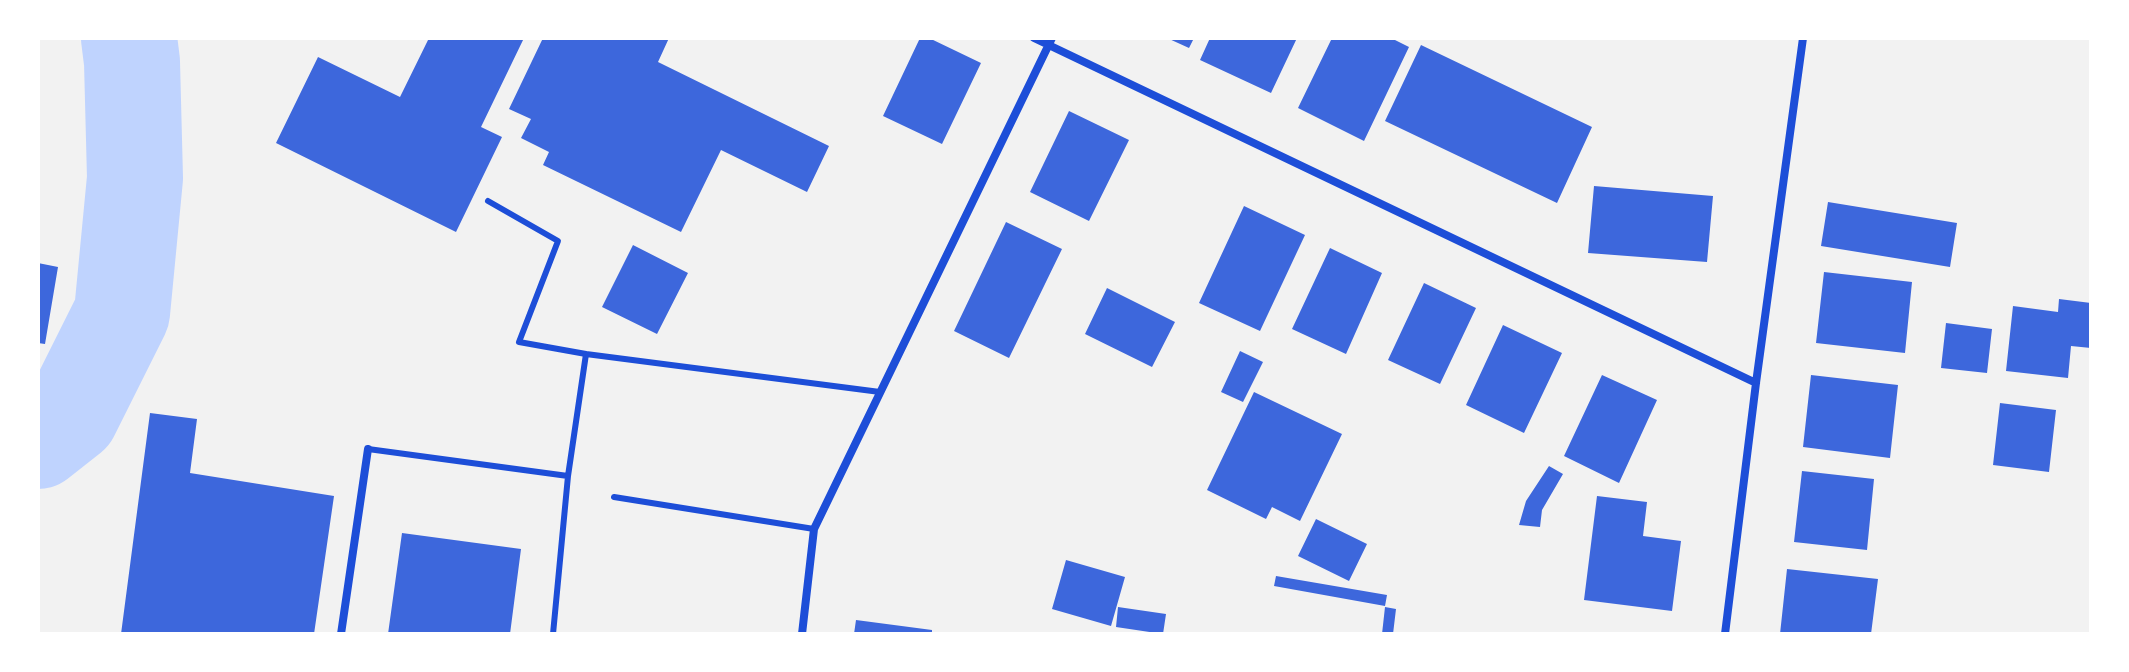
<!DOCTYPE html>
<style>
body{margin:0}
#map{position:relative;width:2129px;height:672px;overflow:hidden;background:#f2f2f2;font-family:"Alegreya Sans",sans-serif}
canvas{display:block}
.frame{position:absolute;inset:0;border:40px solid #fff;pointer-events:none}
</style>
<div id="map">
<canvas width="2129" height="672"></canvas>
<div class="frame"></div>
</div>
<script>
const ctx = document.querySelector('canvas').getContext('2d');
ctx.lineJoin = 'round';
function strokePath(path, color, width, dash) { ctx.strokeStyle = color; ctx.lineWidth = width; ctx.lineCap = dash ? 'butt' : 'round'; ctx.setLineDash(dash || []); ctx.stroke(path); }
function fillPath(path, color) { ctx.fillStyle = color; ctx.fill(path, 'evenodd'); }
strokePath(new Path2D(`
 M38,441L71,415L122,313L135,178L132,62L129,38`), '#bfd3fe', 96);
fillPath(new Path2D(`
 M429,38H524L481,127L502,137L456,232L276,143L318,57L400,97Z
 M543,38H669L658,62L829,146L807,192L721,150L681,232L543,165L549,152L521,138L531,119L509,109Z
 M920,38H929L981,63L942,144L883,116Z
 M1167,38H1194L1189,48Z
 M1210,38H1297L1271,93L1200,60Z
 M1332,38H1391L1409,47L1364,141L1298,108Z
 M1421,45L1592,127L1557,203L1385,121Z
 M1069,111L1129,140L1089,221L1030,192Z
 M1594,186L1713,196L1707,262L1588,253Z
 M1828,202L1957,223L1950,267L1821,246Z
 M1244,206L1305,235L1260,331L1199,303Z
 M1006,222L1062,249L1009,358L954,331Z
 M633,245L688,273L657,334L602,307Z
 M1330,248L1382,273L1346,354L1292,329Z
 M38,263L58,267L45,344L38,343Z
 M1824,272L1912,282L1905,353L1816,343Z
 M1424,283L1476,308L1440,384L1388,360Z
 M1107,288L1175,322L1152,367L1085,334Z
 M2059,299L2091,303V348L2071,346L2068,378L2006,371L2013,306L2058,312Z
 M1946,323L1992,329L1987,373L1941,368Z
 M1503,325L1562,353L1524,433L1466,405Z
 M1240,351L1263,362L1243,402L1221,392Z
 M1602,375L1657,400L1619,483L1564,456Z
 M1811,375L1898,385L1890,458L1803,447Z
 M1254,392L1342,434L1300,521L1272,507L1266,519L1207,490Z
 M2000,403L2056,410L2049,472L1993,465Z
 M150,413L197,419L190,473L334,496L314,634H121Z
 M1549,466L1563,474L1542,510L1540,527L1519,525L1526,501Z
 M1802,471L1874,479L1867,550L1794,542Z
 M1597,496L1647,502L1643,536L1681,541L1672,611L1584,600Z
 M1316,519L1367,544L1349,581L1298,556Z
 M402,533L521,549L510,634H388Z
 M1066,560L1125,577L1111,626L1052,609Z
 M1787,569L1878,579L1871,634H1780Z
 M1276,576L1387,595L1385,606L1274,586Z
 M1118,607L1166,614L1163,634L1116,627Z
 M1385,607L1396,609L1393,634H1382Z
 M856,620L932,630V634H854Z`), '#3d67dc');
strokePath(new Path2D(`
 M488,201L558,241L519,342L586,354
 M368,449L568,476L586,354L880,392
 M614,497L814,529
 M553,634L568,476`), '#1d4ed8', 6);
strokePath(new Path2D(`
 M1034,38L1756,383
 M341,634L368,449
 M802,634L814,529L1052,38
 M1725,634L1756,383L1803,38`), '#1d4ed8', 8);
</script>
